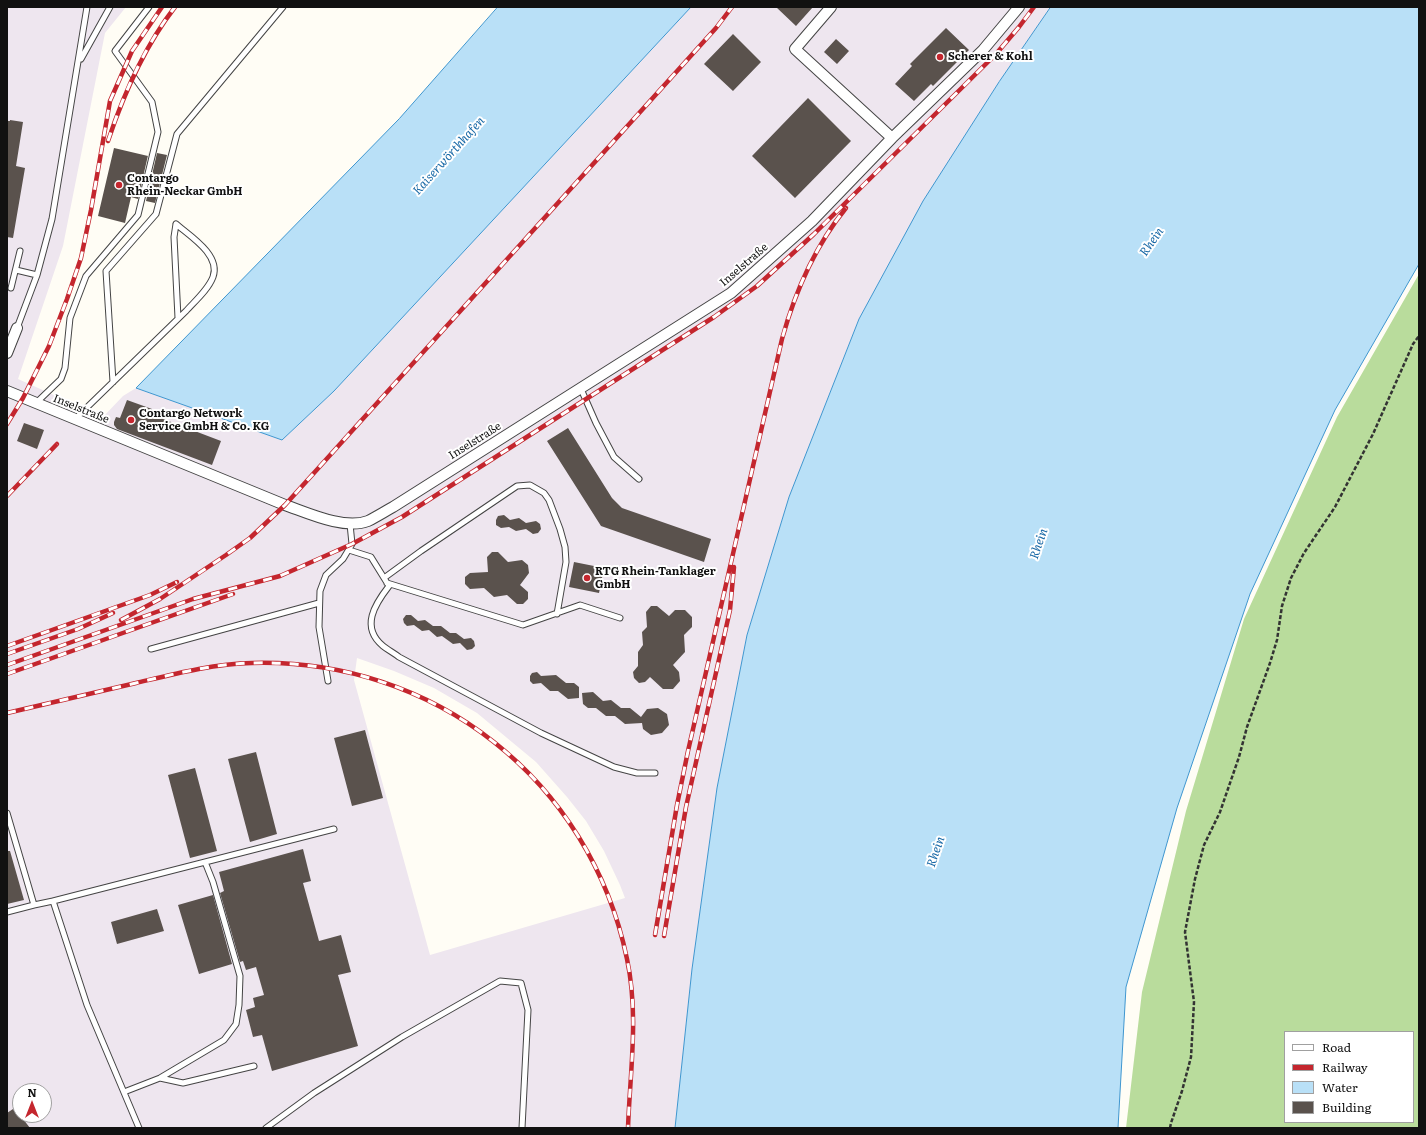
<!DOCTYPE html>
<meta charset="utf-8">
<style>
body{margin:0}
#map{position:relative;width:1426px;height:1135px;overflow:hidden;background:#fffdf5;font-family:Literata,serif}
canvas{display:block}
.frame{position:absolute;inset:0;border:8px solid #111;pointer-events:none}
.legend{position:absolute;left:1284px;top:1031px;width:130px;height:92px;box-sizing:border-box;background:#fff;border:1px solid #a0a0a0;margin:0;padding:5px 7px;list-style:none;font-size:12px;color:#111}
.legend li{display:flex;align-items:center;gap:8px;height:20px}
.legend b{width:20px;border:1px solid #a0a0a0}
.north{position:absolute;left:12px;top:1083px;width:40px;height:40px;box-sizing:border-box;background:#fff;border:1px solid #a0a0a0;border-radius:50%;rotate:0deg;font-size:11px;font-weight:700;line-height:16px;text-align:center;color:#111}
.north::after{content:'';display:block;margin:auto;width:14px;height:18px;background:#c4262e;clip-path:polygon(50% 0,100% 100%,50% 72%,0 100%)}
</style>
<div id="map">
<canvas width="1426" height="1135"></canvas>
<div class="frame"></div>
<ul class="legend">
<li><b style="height:5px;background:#fff"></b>Road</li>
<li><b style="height:5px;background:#c4262e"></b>Railway</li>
<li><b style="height:11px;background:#b9e0f7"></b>Water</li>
<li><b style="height:11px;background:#5a524d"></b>Building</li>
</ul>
<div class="north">N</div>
</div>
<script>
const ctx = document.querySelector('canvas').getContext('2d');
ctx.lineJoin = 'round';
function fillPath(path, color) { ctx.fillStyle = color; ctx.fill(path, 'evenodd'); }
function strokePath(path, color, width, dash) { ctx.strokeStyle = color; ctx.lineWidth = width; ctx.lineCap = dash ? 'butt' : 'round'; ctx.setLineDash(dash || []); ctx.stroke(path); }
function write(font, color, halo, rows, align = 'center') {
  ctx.font = font + ' Literata,serif'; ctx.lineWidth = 4; ctx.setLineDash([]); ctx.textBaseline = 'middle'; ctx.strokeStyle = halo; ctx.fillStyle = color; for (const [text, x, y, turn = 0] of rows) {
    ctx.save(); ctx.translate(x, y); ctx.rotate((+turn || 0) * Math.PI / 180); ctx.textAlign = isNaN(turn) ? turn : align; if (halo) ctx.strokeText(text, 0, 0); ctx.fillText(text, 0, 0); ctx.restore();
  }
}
fillPath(new Path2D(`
 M7,7H126L105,33L63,246L18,379L103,417L123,396L136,388L282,440L334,391L691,7H1051L999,82L927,196L859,319L789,497L747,635L717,788L692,969L675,1128H7ZM357,658L394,671L434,688L477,713L536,762L567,797L586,821L604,851L620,885L625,898L430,955L354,680ZM20,1091H44V1115H20Z`), '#eee6ef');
fillPath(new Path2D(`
 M1419,274V1128H1126L1142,992L1186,811L1244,619L1337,417ZM1285,1032H1413V1122H1285Z`), '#b9dc9c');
const water = new Path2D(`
 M498,7H691L334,391L282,440L136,388L399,119Z
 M1051,7H1419V264L1335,410L1250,594L1177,808L1126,987L1118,1128H675L692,969L717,788L747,635L789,497L859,319L923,201L999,82Z`);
fillPath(water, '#b9e0f7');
strokePath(water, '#3f96cf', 1);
fillPath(new Path2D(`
 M776,7H813L796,26Z
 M946,28L969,50L933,86L931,84L914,101L895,84L912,66L910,64Z
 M733,34L761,62L733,91L704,64Z
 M836,39L849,51L837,64L824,52Z
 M808,98L851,141L795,198L752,156Z
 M10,120L23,122L16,166L25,168L13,238L7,237V121H10Z
 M114,148L148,156L149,151L138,199L131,197L125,223L98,216Z
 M157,153L167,155L155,203L146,201Z
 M127,400L152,409L150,414L221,441L212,465L117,429L114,425V422L116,417L120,418Z
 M24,423L44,430L37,449L17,441Z
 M568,428L612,498L622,508L711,539L704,562L601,526L547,441Z
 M504,515L510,520L519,518L526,523L536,521L540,524L541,529L538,533L533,534L526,529L516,531L509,527L501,528L496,525V520L498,516Z
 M492,552H498L508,562L522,560L528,565L529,573L520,585L528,592V599L523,604H517L507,595L494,597L484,588L470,589L465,584V577L470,573L488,572L487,557Z
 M574,562L604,568L599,593L569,587Z
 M651,606H657L669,616L675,610H685L692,617V627L684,635L685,652L673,665L679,672L680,681L673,689H663L650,677L645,682L639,683L634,678L633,672L638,666V652L643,645L642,632L647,627L646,612Z
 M406,615H411L418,621L425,620L433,626H441L450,633H456L464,639L471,638L474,641L475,646L472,649L467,650L460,643L453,644L442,636L437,637L429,630L422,631L414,625L407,626L404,623L403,619Z
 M537,672L541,676L556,675L566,683H574L579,687V698L568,699L558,691H550L541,683L533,684L530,681V676L532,673Z
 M593,692L603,701L611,700L621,708H630L641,717L647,709L658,708L667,714L669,725L662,733L651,735L643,729L642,723L625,724L615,716H606L596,708H588L583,704L582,693Z
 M365,730L383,798L352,806L334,738Z
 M256,752L277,834L250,842L228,759Z
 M195,768L217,851L190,858L168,775Z
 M303,849L311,881L303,883L319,941L341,935L351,972L338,975L358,1046L272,1071L262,1035L253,1037L246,1010L255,1007L253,998L264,995L256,967L246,970L243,961L240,962L220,893L224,891L219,872Z
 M7,851H10L24,900L7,904Z
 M213,895L232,964L199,974L178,905Z
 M157,909L164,931L117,944L111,922Z
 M16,1107L20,1115L30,1128H7V1113Z`), '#5a524d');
const lane = new Path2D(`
 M81,59L110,7
 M176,224L174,237L178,318
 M16,270L37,275
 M11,288L20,251
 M17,328L37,275L52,219L87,7
 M113,382L106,271L156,214L177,134L283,7
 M581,389L596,423L614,457L639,479
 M36,403L61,379L65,368L70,318L86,276L138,215L158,132L152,102L115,51L149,7
 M75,419L186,311C195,301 208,290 213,277C221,255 190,236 176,224
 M349,550L371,557L389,586C375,604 360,627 383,646C388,650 394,653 399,657L541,733L614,767L637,773H655
 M384,578L421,551L517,486L530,485L544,493L549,500L560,529L565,547L566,562L557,614
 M387,583L523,625L580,605L620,618
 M151,649L319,603
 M328,681L319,627L320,591L326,575L343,559L352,544L350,524
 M7,813L34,905L53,901L87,1005L139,1128
 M53,901L334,829
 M7,912L34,905
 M160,1078L183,1083L254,1066
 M124,1092L160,1078L224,1040L236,1024L239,1005L240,976L213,882L205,862
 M266,1128L314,1093L402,1037L500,981L521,983L528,1010L522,1128`);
const street = new Path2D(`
 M831,7L795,49L892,138
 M7,353L17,328
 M7,391L285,505C308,513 344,530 368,521C376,517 384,512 393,507L731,293L812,221L892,138L983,50L1019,7`);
strokePath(lane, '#444', 7);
strokePath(street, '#444', 12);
strokePath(new Path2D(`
 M1170,1128L1171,1123L1182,1091L1191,1057L1194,1002L1185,932L1195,879L1204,845L1220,812L1239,757L1247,727L1270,663L1277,640L1282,606L1291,578L1304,553L1335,507L1373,434L1413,344L1419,336`), '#333', 2.5, [4, 2]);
strokePath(lane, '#fff', 5);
strokePath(street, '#fff', 10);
const rail = new Path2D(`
 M108,141C124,93 144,47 175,7
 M7,424L23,398L49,346L67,299L81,258L91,210L110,101L132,51L162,7
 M7,496L57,444
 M121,620L160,599L226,555L250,538L285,505L716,28L732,7
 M7,646L150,595L177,582
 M7,654L78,629L113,613
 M7,665L193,599L280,576L352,544L402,517L714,317L757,286L814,234L996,54L1019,27L1034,7
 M7,674L233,594
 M7,713C50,703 93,693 136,683C174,674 212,664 252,663C434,658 590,780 627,959C639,1015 630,1071 628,1128
 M655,935L677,805L688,751L782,339C795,292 815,246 846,208
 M664,936L686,807L730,610L734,567`);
strokePath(rail, '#c4262e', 4.5);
strokePath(rail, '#fff', 3, [9]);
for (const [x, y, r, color] of [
 [940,57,4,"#c4262e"],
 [119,185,4,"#c4262e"],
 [131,420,4,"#c4262e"],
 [587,578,4,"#c4262e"]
]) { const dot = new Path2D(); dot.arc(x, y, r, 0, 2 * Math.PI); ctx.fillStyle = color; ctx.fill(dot); strokePath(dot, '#fff', 1.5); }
write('bold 11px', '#111', '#fff', [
 ["Scherer & Kohl",948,57],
 ["Contargo",127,179],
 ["Rhein-Neckar GmbH",127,192],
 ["Contargo Network",139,414],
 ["Service GmbH & Co. KG",139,427],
 ["RTG Rhein-Tanklager",595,572],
 ["GmbH",595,585]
], 'left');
write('11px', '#111', '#fff', [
 ["Inselstraße",744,265,-41],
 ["Inselstraße",81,409,22],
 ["Inselstraße",475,441,-32]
]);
write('italic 12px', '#1768a6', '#fff', [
 ["Kaiserwörthhafen",449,156,-48],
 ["Rhein",1152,242,-55],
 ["Rhein",1039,544,-71],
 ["Rhein",936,852,-71]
]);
</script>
